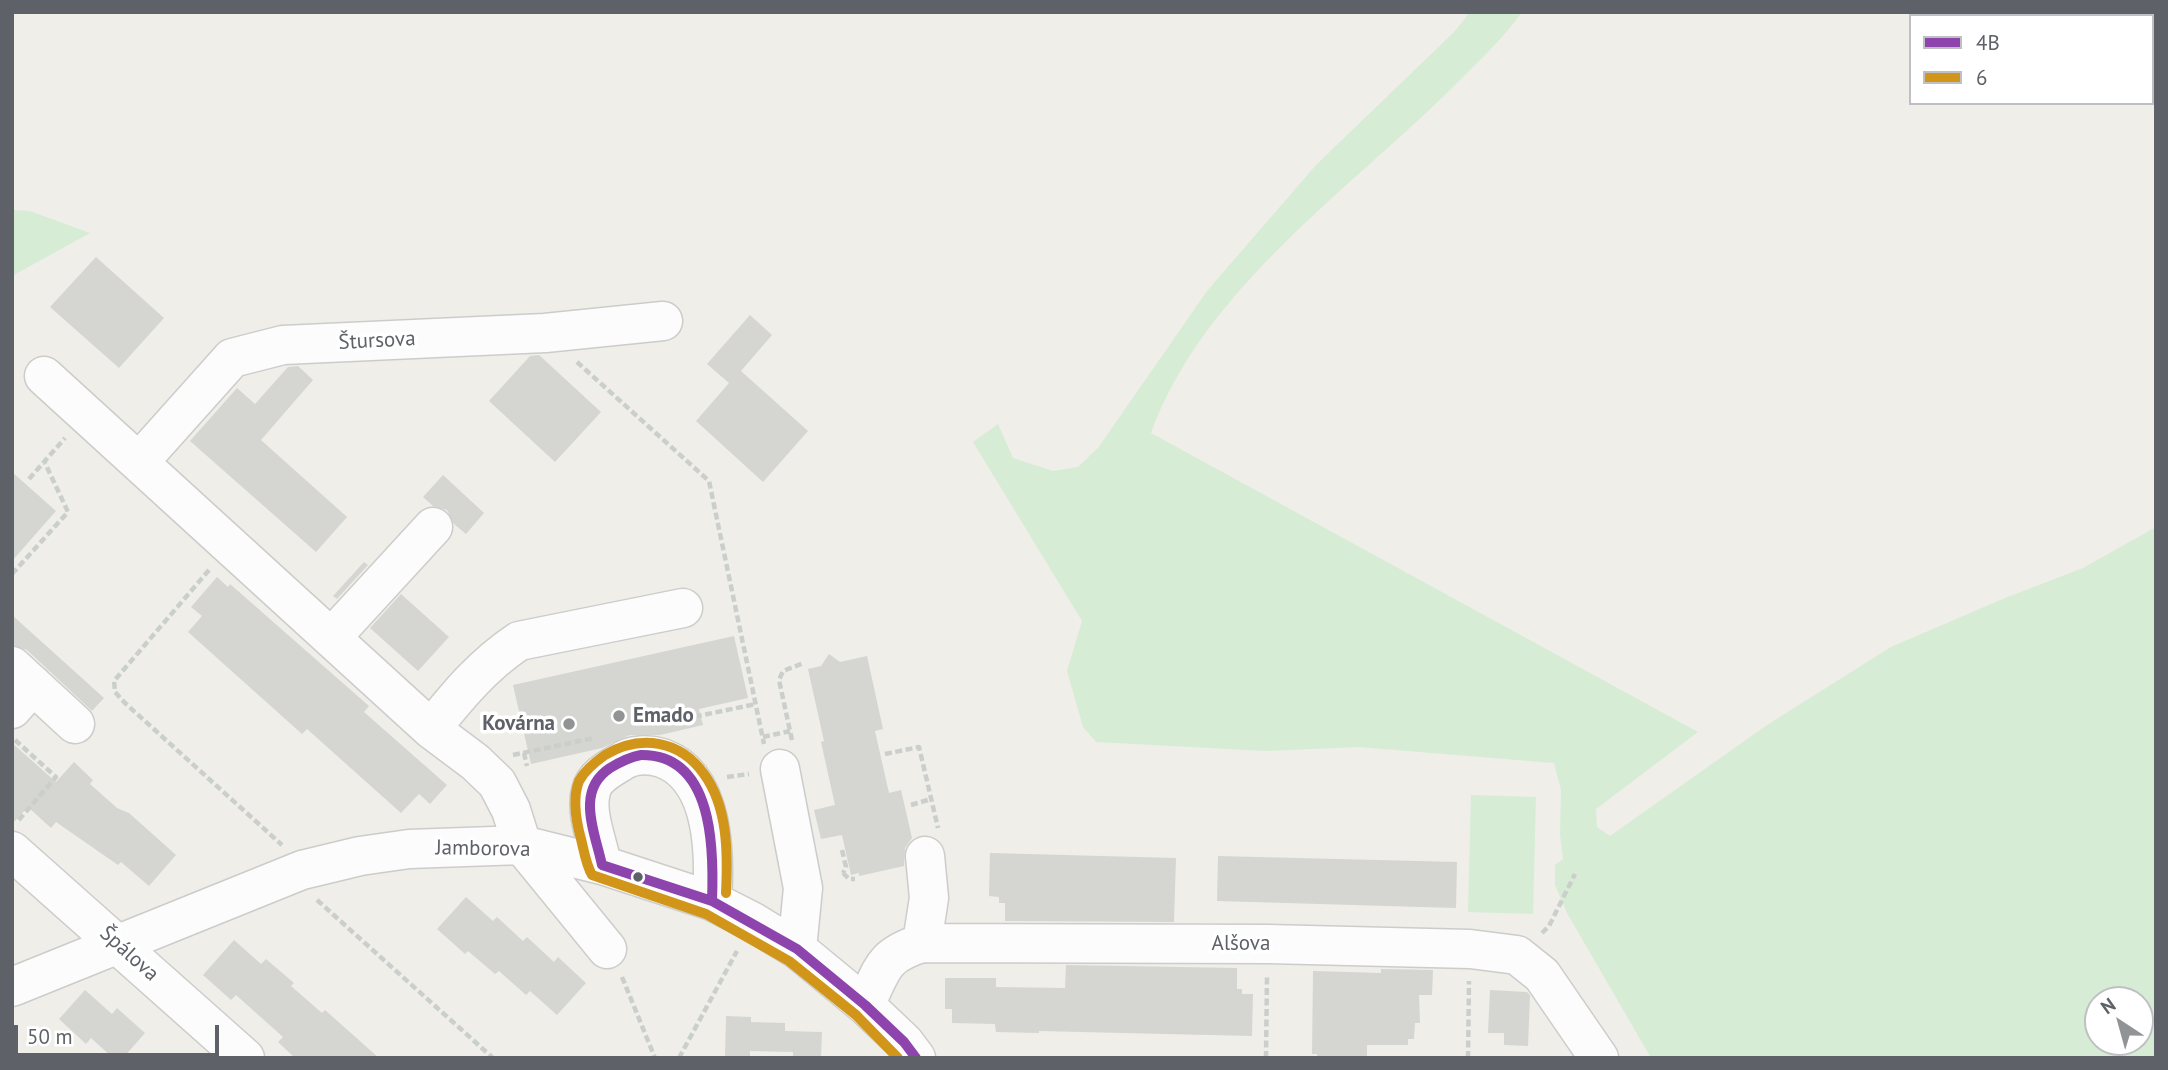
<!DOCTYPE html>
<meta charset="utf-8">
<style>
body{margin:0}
#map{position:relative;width:2168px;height:1070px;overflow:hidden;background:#efeee9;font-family:"PT Sans",sans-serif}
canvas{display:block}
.frame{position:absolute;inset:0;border:14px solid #5e6268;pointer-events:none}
.legend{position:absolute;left:1909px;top:14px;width:245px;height:91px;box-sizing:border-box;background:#fff;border:2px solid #bfc0c3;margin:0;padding:9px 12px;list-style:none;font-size:21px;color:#5e6268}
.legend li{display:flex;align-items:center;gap:14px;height:35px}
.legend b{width:35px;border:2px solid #bfc0c3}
.north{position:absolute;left:2084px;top:986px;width:70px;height:70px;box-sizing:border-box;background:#fff;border:2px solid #bfc0c3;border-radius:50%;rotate:324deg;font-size:19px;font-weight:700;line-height:28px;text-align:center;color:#5e6268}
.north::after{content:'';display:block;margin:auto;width:24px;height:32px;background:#919395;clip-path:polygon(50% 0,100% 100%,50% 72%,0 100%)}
.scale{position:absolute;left:14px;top:1025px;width:205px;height:32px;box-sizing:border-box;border:4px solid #5e6268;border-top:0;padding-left:9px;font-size:21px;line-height:24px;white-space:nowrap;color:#5e6268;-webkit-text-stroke:5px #fff;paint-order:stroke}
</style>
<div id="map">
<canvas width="2168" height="1070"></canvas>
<div class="frame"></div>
<ul class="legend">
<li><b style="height:9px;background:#8e44ad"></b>4B</li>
<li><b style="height:9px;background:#d1951a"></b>6</li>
</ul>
<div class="north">N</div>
<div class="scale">50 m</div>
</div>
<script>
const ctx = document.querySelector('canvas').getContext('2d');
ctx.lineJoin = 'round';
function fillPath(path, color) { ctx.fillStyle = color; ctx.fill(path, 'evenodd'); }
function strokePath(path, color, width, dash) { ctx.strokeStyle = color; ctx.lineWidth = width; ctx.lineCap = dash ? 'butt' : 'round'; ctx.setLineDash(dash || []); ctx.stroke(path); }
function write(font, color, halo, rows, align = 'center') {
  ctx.font = font + ' "PT Sans",sans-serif'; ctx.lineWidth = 7; ctx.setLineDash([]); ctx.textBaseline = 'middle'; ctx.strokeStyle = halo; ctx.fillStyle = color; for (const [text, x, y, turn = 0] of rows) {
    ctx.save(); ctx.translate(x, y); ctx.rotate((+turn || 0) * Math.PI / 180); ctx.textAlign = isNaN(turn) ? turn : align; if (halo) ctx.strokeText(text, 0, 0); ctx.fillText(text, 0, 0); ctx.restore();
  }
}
fillPath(new Path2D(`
 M1470,12H1522C1502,40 1477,63 1453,87C1349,190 1203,290 1151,433L1698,732L1596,809L1597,827L1610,836L1767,725L1891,647L2005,598L2083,568L2156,527V1058H1651L1567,913L1555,885V865L1563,859L1560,834L1561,790L1554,763L1358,747L1266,751L1096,742L1083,727L1067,671L1082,621L973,442L998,424L1013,458L1053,471L1078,467L1098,448L1207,291L1316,165L1454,32ZM2140,1000V1042H2098V1000Z
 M12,210L30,211L90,233L12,276Z
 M1471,795L1536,797L1533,914L1468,912Z`), '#d7ecd5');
fillPath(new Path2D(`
 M96,257L164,318L119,368L50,307Z
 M750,315L772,335L741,371L808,431L763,482L696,421L729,383L707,364Z
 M539,355L601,412L555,462L489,401L530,356Z
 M298,366L313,380L261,440L347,517L316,552L190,441L237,388L255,404L288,367Z
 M12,472L56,511L12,561Z
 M443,475L484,513L466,534L454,524L447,510L433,506L423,497Z
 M364,562L368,565L337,599L333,596Z
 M217,577L228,587L230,584L369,706L364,712L447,785L430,804L419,794L401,813L307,729L302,734L188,632L202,616L191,607Z
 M401,594L449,637L418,671L370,628Z
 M12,615L104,698L92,711L27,650L12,645Z
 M734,636L748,698L699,709L703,725L660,735H630L602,748L531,764L513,685Z
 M829,654L840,662L867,656L883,729L875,731L889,793L901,790L912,838L905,848L904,866L859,876V873L851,875L842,835L821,839L814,810L835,805L821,742L824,741L808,669L821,666Z
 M12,743L56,782L74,762L93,780L90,784L117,808L129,813L176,855L149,886L121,862L118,865L56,822L51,828L28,807L12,824Z
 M990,853L1176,858L1174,922L1005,921V903H999V897L989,896Z
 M1218,856L1457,862L1456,908L1217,901Z
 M466,897L493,921L497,917L523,941L527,937L554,962L558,957L586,983L557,1015L530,991L526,995L499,971L495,974L468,951L465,954L437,929Z
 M234,940L261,964L266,959L294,983L291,986L322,1013L325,1010L379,1058H295L278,1042L283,1037L236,995L231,1000L203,975Z
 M1066,965L1237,968V989H1242V994H1253L1252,1036L1039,1031V1033L996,1032L995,1024L952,1023V1009H945V978H996V987L1065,988Z
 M1381,969L1433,970L1432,995H1419L1420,1023H1415L1414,1039H1408V1045H1367V1058H1317V1054H1312L1313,971L1381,973Z
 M85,990L112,1014L117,1008L145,1033L123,1058H113L91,1038L86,1044L59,1019Z
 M1490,990L1527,992L1530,995L1528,1046L1504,1045V1033H1488Z
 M726,1016L751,1017V1022L785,1023V1031L822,1032L821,1058H793V1052L750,1051V1058H725Z`), '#d5d5d2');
const minor = new Path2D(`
 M44,376L431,729L475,762L497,783L511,810L522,845L607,949
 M139,462L232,358L283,345L545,333L663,321
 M331,638L433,527
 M12,666L75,724
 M12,709L33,685
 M431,729C458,695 483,665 519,641L683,608
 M780,769L803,888L797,949
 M12,851L245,1058
 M602,865C598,842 585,814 591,791C594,777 609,769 621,762C632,754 649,754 662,758C715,777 715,855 712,901
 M922,943L929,898L925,856
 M12,987L302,870L360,856L409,849L522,845L602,865L712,901L753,922L797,949L865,1005L904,1042L916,1058
 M865,1005C883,969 881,956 922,943L1268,944L1470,949L1517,955L1542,975L1599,1058`);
strokePath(minor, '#cccccb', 41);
strokePath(new Path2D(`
 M577,362L709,481L764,744
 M29,479L65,438
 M209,570L114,681L115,692L125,703L282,845
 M12,574L68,512L45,463
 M664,723L756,704
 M763,737L790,731
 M15,740L56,777L17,822
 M792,740L779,680L783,671L804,663
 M524,753L527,766
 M885,754L919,747L938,828
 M513,755L594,738
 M727,777L749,774
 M911,805L931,799
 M842,850L846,867L843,873
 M843,873L849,879H855
 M317,900L493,1058
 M1542,933L1549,926L1575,874
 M622,977L655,1058
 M679,1058L737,951
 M1266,1058L1267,976
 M1468,1058L1469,981`), '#cacfcb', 4.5, [7, 3.5]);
strokePath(minor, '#fdfcfc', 38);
strokePath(new Path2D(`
 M641,755C714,754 714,850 712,901L602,865C595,832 575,791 610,768C620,762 629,757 641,755Z
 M712,901L797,949L865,1005L904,1042L916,1058`), '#8e44ad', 10);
strokePath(new Path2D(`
 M726,893C728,854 728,807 704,774C680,740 640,734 605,755C595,762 585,770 579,781C572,799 576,821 581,839C584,851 586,865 592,875L706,914L789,961L856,1015L898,1058`), '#d1951a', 10);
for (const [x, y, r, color] of [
 [619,716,7,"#919395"],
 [569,724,7,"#919395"],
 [638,877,6,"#5e6268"]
]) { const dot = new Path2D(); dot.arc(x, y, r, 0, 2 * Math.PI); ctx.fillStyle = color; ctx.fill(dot); strokePath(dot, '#fff', 2.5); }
write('21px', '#5e6268', '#fff', [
 ["Štursova",377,341,-3],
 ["Jamborova",483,849,1],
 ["Alšova",1241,944],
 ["Špálova",129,954,42]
]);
write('bold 21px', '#5e6268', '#fff', [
 ["Emado",633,716],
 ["Kovárna",555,724,"right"]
], 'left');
</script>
